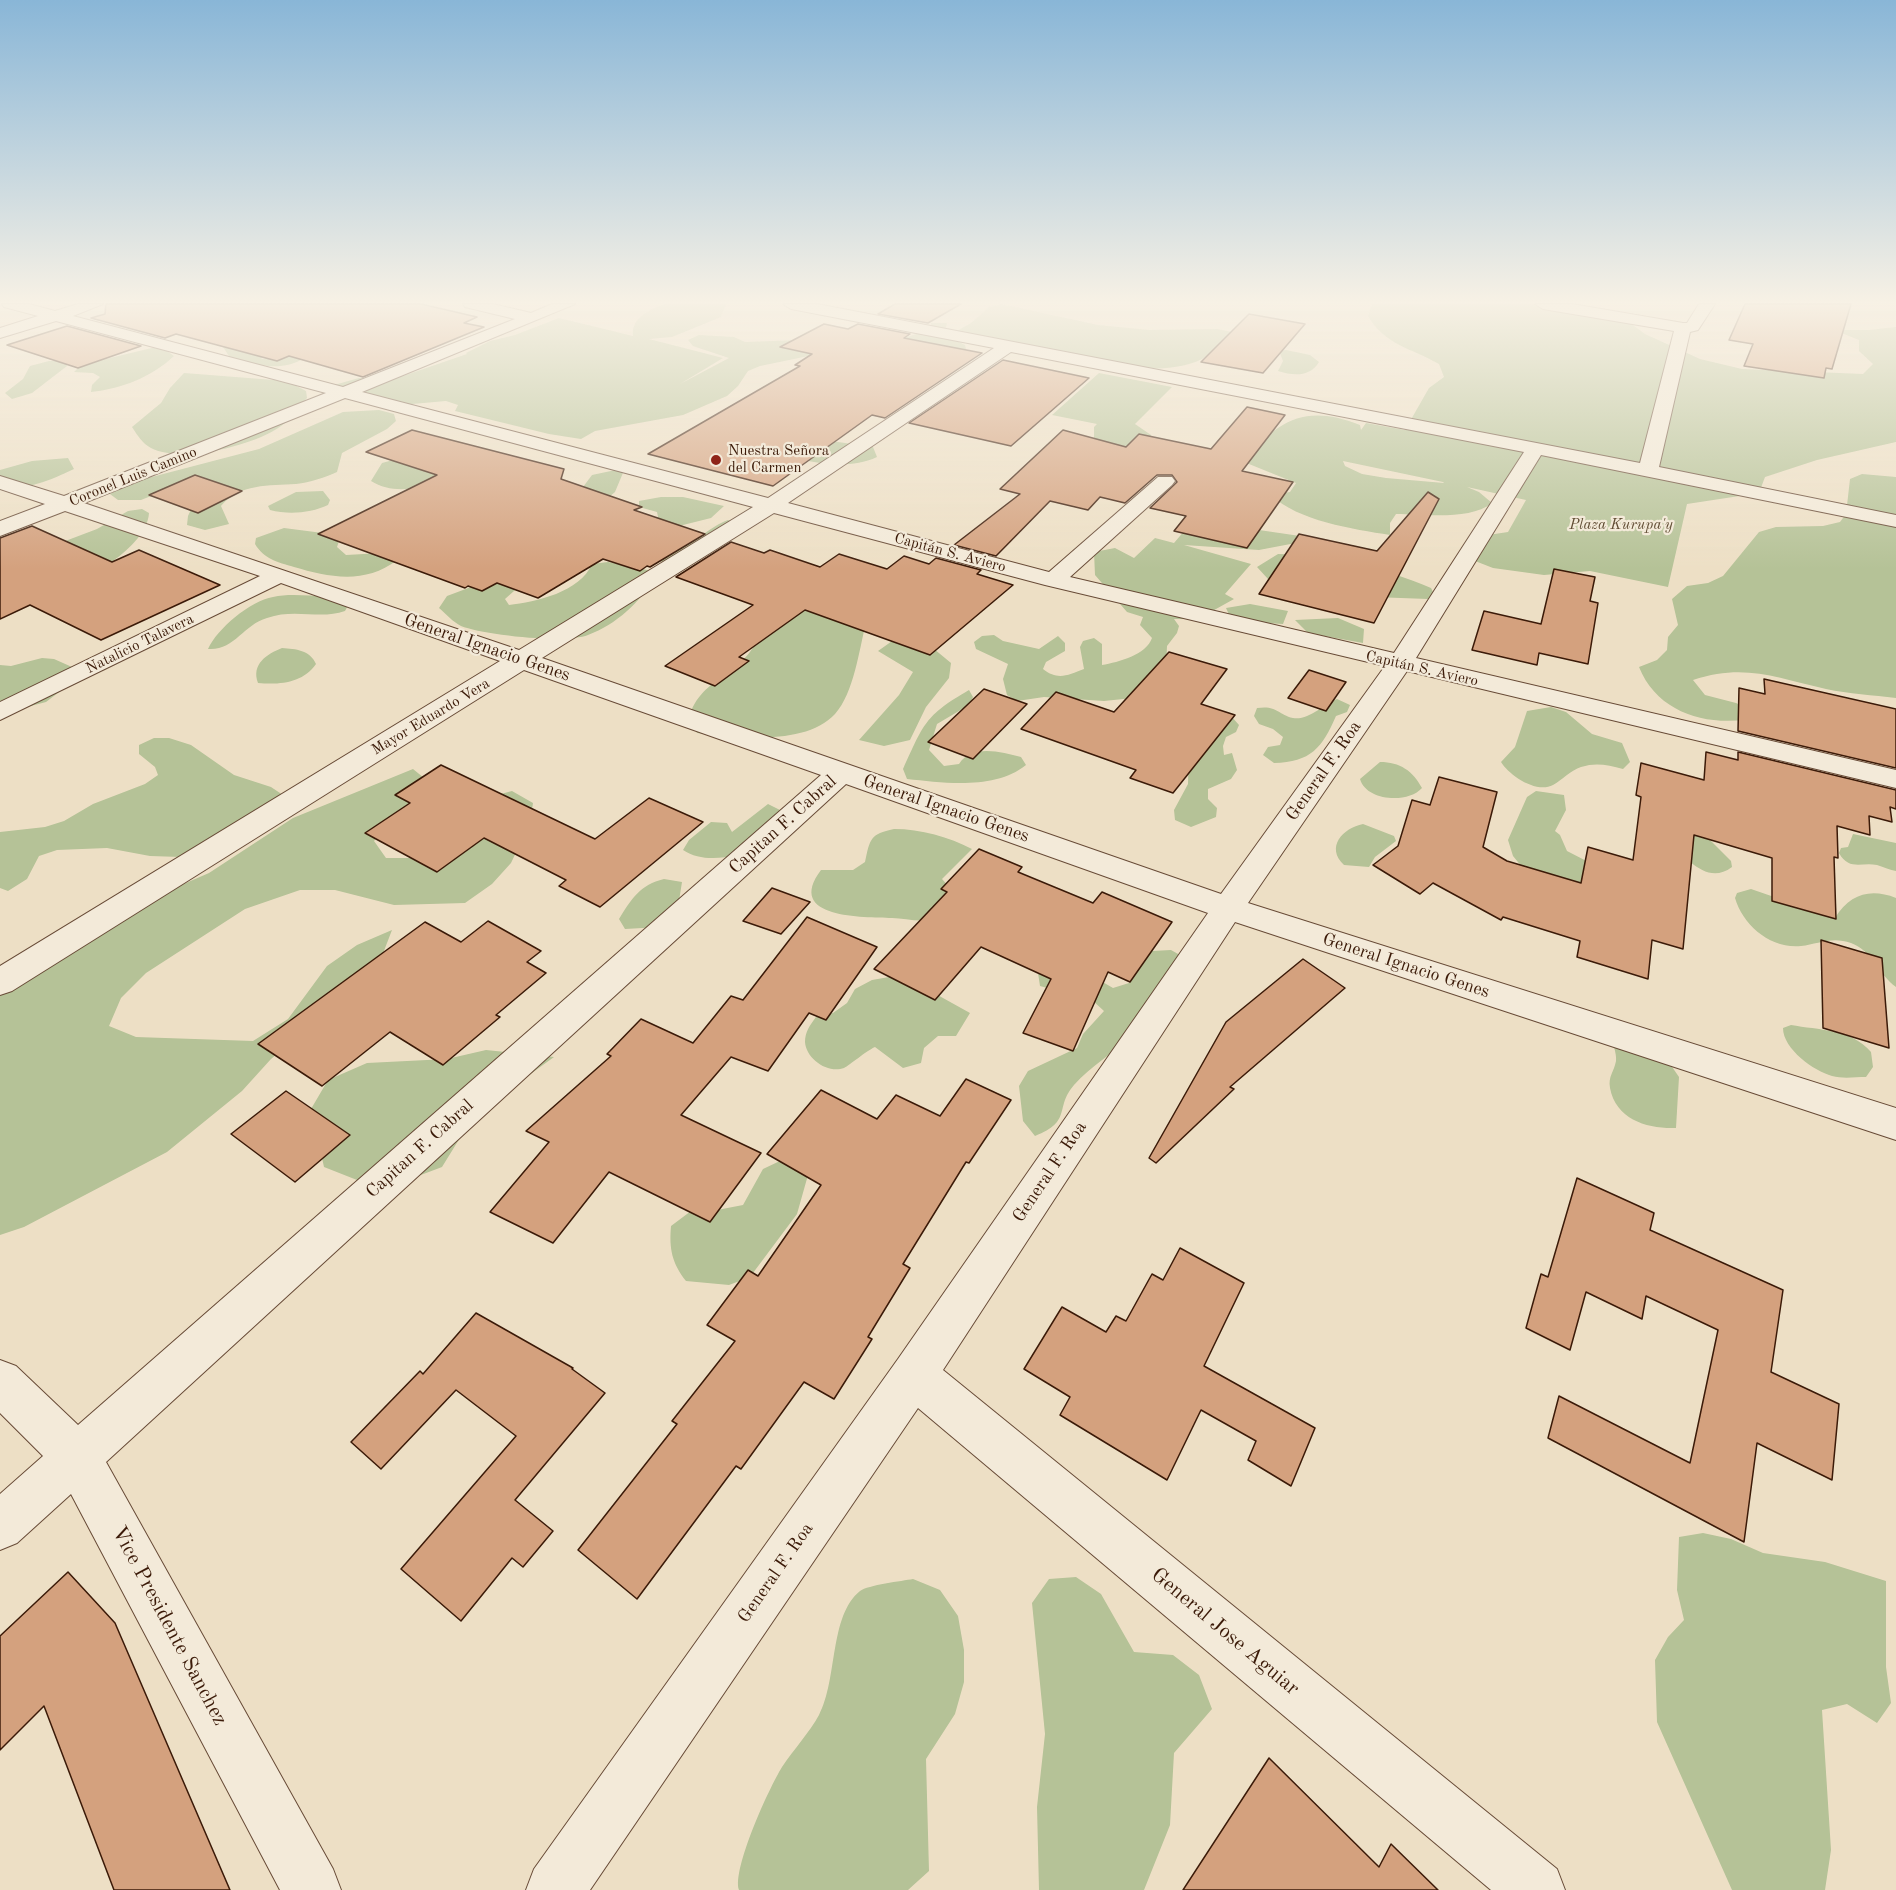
<!DOCTYPE html>
<meta charset="utf-8">
<style>
body{margin:0}
canvas{display:block;background:#eddfc5}
</style>
<canvas width="1896" height="1890"></canvas>
<script>
const ctx = document.querySelector('canvas').getContext('2d');
ctx.lineJoin = 'round';
function fillPath(path, color) { ctx.fillStyle = color; ctx.fill(path, 'evenodd'); }
function strokePath(path, color, width, dash) { ctx.strokeStyle = color; ctx.lineWidth = width; ctx.lineCap = dash ? 'butt' : 'round'; ctx.setLineDash(dash || []); ctx.stroke(path); }
function write(font, color, halo, rows, align = 'center') {
  ctx.font = font + ' "Old Standard TT",serif'; ctx.lineWidth = 4.5; ctx.setLineDash([]); ctx.textBaseline = 'middle'; ctx.strokeStyle = halo; ctx.fillStyle = color; for (const [text, x, y, turn = 0] of rows) {
    ctx.save(); ctx.translate(x, y); ctx.rotate((+turn || 0) * Math.PI / 180); ctx.textAlign = isNaN(turn) ? turn : align; if (halo) ctx.strokeText(text, 0, 0); ctx.fillText(text, 0, 0); ctx.restore();
  }
}
fillPath(new Path2D(`
 M664,304H726L721,317L672,337L649,339L723,358L680,384L729,358L693,346L688,340L699,335L734,337L745,342L799,340L828,352L760,366L748,371L738,386L727,396L683,415L595,431L581,439L549,434L455,411L458,405L446,401L401,405L334,385L359,378L388,379L403,376L467,354L466,353L490,341L515,335L559,318L633,336C631,318 649,310 664,304Z
 M1001,304L1098,325L1149,330L1217,329L1232,332C1229,336 1205,358 1202,359C1146,387 1015,347 952,334L971,323L989,307Z
 M1372,304H1550L1612,310L1645,334L1700,359L1742,369L1863,374L1873,364L1859,351V340L1834,330H1870L1896,327V442L1817,460L1765,477L1759,493L1687,504L1668,587L1590,571L1544,575L1493,568L1470,559L1461,548L1468,538L1508,532L1526,500L1467,487L1479,492L1492,503C1469,521 1424,514 1396,514L1390,523V535C1353,529 1298,521 1271,495L1290,492L1296,483L1244,462C1278,419 1306,404 1360,425L1361,430L1366,423L1405,430L1429,388L1444,377L1439,364C1411,348 1385,345 1368,316ZM1343,461L1443,482L1444,483L1386,478L1362,474L1345,466Z
 M931,323H947L944,335L965,345L966,349L958,351L904,338L931,329Z
 M160,346L174,356C152,377 121,389 91,392L92,385L100,377L93,373L74,372L81,365Z
 M223,347L265,355L261,359L296,355L304,358C281,373 255,364 231,359Z
 M1286,350L1310,355L1319,362C1310,377 1294,376 1278,371L1283,361L1279,351Z
 M49,361H66L67,366L32,393L12,399L5,393L23,379L30,366Z
 M184,373L287,381L306,391L307,398C300,406 293,416 285,423C259,445 182,464 151,448C142,443 138,436 132,427L161,403L170,388Z
 M1099,373L1172,387L1135,424L1151,435L1153,444C1131,447 1114,448 1094,438V427L1097,424L1052,415Z
 M379,410L394,414L396,421L387,429L342,453L337,472C323,478 311,482 296,484C269,486 240,483 221,506L229,524L205,530L187,525L188,516L197,496L184,483L141,500H118L110,494L121,485L259,449L343,412Z
 M831,441L873,447L877,457C846,471 814,462 782,456Z
 M404,457H445L440,480C418,490 392,494 371,481L382,463Z
 M68,458L74,469C47,482 30,488 0,489V470L32,461Z
 M625,468L615,492L609,497L583,487L592,475Z
 M1862,474L1896,477V698C1873,695 1849,694 1826,689C1776,678 1745,663 1693,680L1705,695L1736,703L1764,716C1716,729 1659,717 1639,667L1657,660L1667,650L1668,637L1678,625L1672,599L1687,586L1708,583L1723,576L1759,532L1776,527L1823,526L1840,522L1846,514L1850,479Z
 M323,491L330,500L328,505C311,513 289,515 270,510L268,506L296,492Z
 M661,497H683L724,506L711,518L679,526L681,545C700,541 710,526 728,520L735,524L666,562L655,561V522L658,517L657,512L639,507V501Z
 M142,509L149,513C148,533 125,553 110,563L60,543L97,529L128,511Z
 M284,528L338,535L339,541L337,547L346,555L382,553L397,560C365,585 328,577 294,567C277,562 264,559 255,544L256,538Z
 M1185,530H1259L1300,536L1301,542L1259,550L1184,545L1251,564L1225,594L1234,599L1198,619H1174L1179,626L1177,633L1167,646L1166,668L1133,698L1104,701L1044,697L1017,701L1007,695L1003,679L1008,664L976,649L974,642L982,636L994,635L1003,641L1039,649L1058,636L1065,643V651L1046,662L1043,669C1058,681 1068,675 1084,669L1080,647L1083,641L1094,638L1102,644V665C1119,662 1146,655 1152,638L1140,625L1143,617L1127,612L1095,575L1094,552L1115,548L1134,558L1155,538L1174,543Z
 M1278,554C1329,554 1384,568 1431,588L1434,594L1428,599L1373,597L1268,579L1257,567Z
 M608,562L652,571L656,576C639,603 617,624 588,635C566,644 483,635 461,626C453,622 446,614 439,608L447,596L471,587L487,576L532,575L505,599L509,605C536,602 580,592 592,564Z
 M325,596L352,598L345,611C320,620 295,608 267,618C243,625 234,651 208,649C217,629 250,601 273,597C289,593 309,596 325,596Z
 M1250,604L1288,611L1283,624L1232,621L1226,608Z
 M790,608L866,623C859,650 854,693 835,714C806,746 735,738 697,733L689,718C700,675 750,674 759,632Z
 M1338,618L1364,629L1363,643L1308,633L1295,620Z
 M895,639H922L951,663L949,678L926,707L910,740L884,746L859,740L899,695L913,672L878,651Z
 M282,648C296,649 310,650 316,664C303,683 280,685 258,683C251,664 267,654 282,648Z
 M42,658L54,659L72,667L67,686L46,702L0,714V665L11,666Z
 M969,690L973,697L969,705L937,724L929,750L944,766L959,764C972,744 1001,752 1021,757L1026,765C995,790 945,783 907,779L903,769C924,724 924,716 969,690Z
 M1337,699L1350,705L1347,712L1336,716C1322,748 1311,762 1274,763L1263,755L1268,747L1280,745L1283,737L1273,729L1259,724L1254,716L1257,708C1277,705 1277,714 1293,718C1308,721 1324,704 1337,699Z
 M1551,707L1566,712L1592,734L1622,743L1630,762L1623,769C1608,765 1596,762 1581,767C1571,770 1562,780 1553,785C1536,794 1509,775 1501,762L1515,747L1527,711Z
 M1231,716L1239,725L1236,732L1226,737L1223,746L1224,755L1232,753L1237,770L1231,779L1208,789V799L1217,808L1216,817L1191,827L1175,820L1174,810L1188,784L1189,747Z
 M154,738H169L191,745L234,775L271,787L289,799L181,857L150,856L107,848L57,850L39,856L27,879L8,891L0,888V832L45,827L64,821L93,804L145,784L158,775L155,767L139,754V745Z
 M1380,762C1400,762 1413,771 1422,788C1408,804 1366,801 1360,779Z
 M413,769L429,782C415,808 394,819 374,841L386,858H418L482,799L512,791L533,803L530,823L511,863L492,884L465,903L394,905L335,890H300L245,909L146,973L121,998L109,1026L136,1037L253,1041L288,1019L327,966L357,945L392,930L382,956L361,983L271,1059L242,1091L167,1152L24,1227L0,1235V996L172,889L209,873L293,818Z
 M1536,791L1564,795L1566,810L1555,831L1560,835L1567,851L1600,868L1620,898L1522,867L1513,856L1508,840L1527,797Z
 M768,804L780,810L776,830L761,852C735,855 705,865 683,850L689,840L711,822L727,823L732,832Z
 M1363,824L1394,836L1396,841L1375,857L1369,867L1344,865C1325,847 1343,828 1363,824Z
 M894,829C921,829 949,837 972,849L942,879L969,909C955,913 942,918 928,920C917,922 903,918 892,918C864,917 784,919 821,870H853L865,862C870,839 870,834 894,829Z
 M1684,834L1706,836L1731,861L1732,867C1716,879 1703,872 1690,862Z
 M1853,834L1896,843V871C1890,870 1884,867 1877,865C1861,862 1849,871 1839,853L1841,848L1848,847Z
 M664,879L682,882L676,920L660,927L625,929L619,919C632,898 640,885 664,879Z
 M1751,889L1835,918C1850,894 1870,888 1896,898V987C1878,974 1873,951 1851,943C1832,936 1818,944 1801,946C1770,949 1743,925 1735,898L1737,893Z
 M1171,950L1187,959C1170,983 1154,1012 1133,1034C1115,1052 1091,1066 1074,1085C1054,1108 1073,1121 1035,1136L1023,1121L1019,1086L1028,1071L1077,1048L1083,1034L1104,1011L1092,1000L1040,986L1038,973L1094,977L1113,988L1129,983L1152,951Z
 M889,977L907,978L970,1013L956,1036H938L924,1048L921,1063L903,1068L875,1047C866,1051 850,1065 844,1068C828,1074 806,1059 805,1042C805,1032 810,1025 816,1017L833,1013L847,1003L855,989L872,980Z
 M1791,1025C1818,1030 1852,1029 1871,1052L1873,1067L1866,1077C1855,1077 1843,1079 1832,1076C1814,1071 1783,1049 1783,1028Z
 M1611,1034L1668,1061L1679,1077L1676,1128C1648,1129 1616,1120 1610,1088C1608,1076 1614,1072 1616,1061C1617,1054 1612,1041 1611,1034Z
 M486,1050L554,1057L489,1104L463,1133L442,1167L397,1184L357,1180L324,1167L311,1109L328,1080L367,1063L447,1059Z
 M782,1160L808,1175L797,1214L750,1277L729,1285L686,1281C672,1263 669,1249 671,1226L691,1211H712L743,1205L763,1169Z
 M1703,1533L1731,1539L1763,1553L1825,1562L1886,1581V1667L1891,1703L1877,1723L1847,1704L1822,1710L1831,1850L1825,1890H1732L1657,1722L1655,1660L1668,1637L1684,1620L1677,1590L1679,1537Z
 M1076,1577L1101,1594L1134,1652L1173,1655L1199,1675L1212,1709L1174,1753L1170,1825L1144,1890H1039L1037,1807L1045,1734L1032,1603L1049,1579Z
 M913,1579L940,1590L958,1616L964,1650V1682L955,1714L926,1759L929,1871L908,1890H739C732,1869 769,1788 782,1767C794,1749 809,1733 819,1715C838,1679 829,1616 860,1591C868,1585 902,1581 913,1579Z`), '#b5c297');
const building = new Path2D(`
 M106,304H421L477,317L464,323L484,327L363,377L289,356L277,361L176,334L165,338L91,318L105,314Z
 M895,304H961L928,323L878,314Z
 M1745,304H1851L1832,369L1826,368L1824,378L1744,366L1753,344L1729,340Z
 M1249,314L1305,324L1263,373L1201,362Z
 M824,324L848,329L858,324L910,334L904,338L982,353L885,418L872,415L773,486L648,454L800,366L795,365L812,354L780,347Z
 M67,326L141,346L78,368L7,345Z
 M1003,360L1089,378L1011,446L909,423Z
 M1247,407L1285,415L1242,471L1293,482L1247,548L1174,531L1186,516L1150,508L1177,482L1172,475H1157L1125,503L1100,497L1088,510L1050,501L996,556L954,545L1020,494L1000,489L1063,430L1126,447L1139,434L1211,449Z
 M412,430L564,469L561,479L642,507L634,510L705,534L650,567L647,566L640,571L603,559L538,598L497,583L482,591L468,586L465,588L318,534L437,475L366,452Z
 M195,475L242,491L198,513L149,495Z
 M1428,492L1439,499L1374,623L1259,594L1299,534L1377,551Z
 M32,526L112,562L139,550L220,585L101,640L30,605L0,619V538Z
 M731,542L764,553L770,550L820,567L839,554L887,569L904,556L929,564L936,558L981,570L977,574L1013,585L930,655L805,610L739,657L749,661L715,686L665,666L753,605L676,577Z
 M1554,569L1595,577L1590,601L1598,603L1588,664L1539,653L1537,665L1472,650L1484,611L1541,624Z
 M1169,652L1227,669L1201,704L1235,715L1173,793L1130,778L1136,770L1021,729L1056,692L1114,712Z
 M1309,670L1346,682L1326,711L1288,698Z
 M1764,679L1896,709V768L1738,731L1739,688L1765,694Z
 M984,689L1027,704L973,759L928,742Z
 M1706,752L1738,760V752L1896,790V809L1890,807L1892,822L1869,816L1870,835L1837,826L1838,858L1834,857L1836,919L1772,901V858L1694,835L1683,949L1652,940L1648,979L1577,957L1580,941L1503,917L1501,920L1433,883L1420,894L1373,865L1398,846L1412,800L1430,805L1439,777L1497,792L1483,847L1507,861L1581,883L1588,847L1633,860L1641,797L1636,795L1641,763L1704,780Z
 M441,765L595,839L649,798L703,822L600,907L559,886L566,880L484,838L437,872L365,833L410,803L395,795Z
 M979,849L1022,867L1018,872L1093,903L1102,892L1172,922L1130,982L1108,972L1073,1051L1023,1033L1051,979L981,947L935,1000L874,969L947,892L941,889Z
 M772,888L810,902L781,934L743,921Z
 M807,917L877,947L826,1020L809,1013L768,1071L731,1057L681,1115L761,1153L710,1222L609,1172L553,1243L490,1212L549,1142L526,1131L611,1056L607,1054L641,1019L693,1043L731,996L743,1000Z
 M488,921L541,951L527,962L546,973L496,1015L500,1017L443,1065L390,1032L322,1086L258,1044L425,922L461,942Z
 M1821,940L1882,958L1889,1048L1823,1028Z
 M1303,959L1345,988L1230,1087L1234,1089L1156,1163L1149,1158L1226,1022Z
 M966,1079L1011,1100L969,1163L966,1162L903,1264L910,1268L868,1337L872,1339L834,1399L804,1382L741,1469L736,1466L637,1599L578,1550L677,1424L672,1421L735,1341L707,1325L748,1270L758,1276L821,1185L767,1154L821,1090L877,1119L896,1095L940,1116Z
 M286,1091L350,1135L295,1182L231,1134Z
 M1577,1178L1654,1213L1650,1230L1783,1290L1771,1372L1839,1404L1832,1480L1757,1443L1744,1542L1548,1438L1559,1396L1690,1463L1718,1330L1646,1296L1642,1319L1586,1292L1570,1350L1526,1328L1541,1274L1548,1277Z
 M1180,1248L1244,1283L1204,1366L1315,1428L1291,1486L1248,1460L1256,1441L1201,1410L1167,1480L1060,1415L1070,1397L1024,1369L1062,1307L1106,1332L1116,1316L1126,1321L1152,1274L1163,1280Z
 M476,1313L573,1368L572,1369L605,1393L515,1500L553,1531L523,1567L512,1558L461,1621L401,1569L516,1436L456,1390L381,1469L351,1442L420,1371L423,1374Z
 M68,1572L115,1623L230,1890H114L44,1706L0,1750V1636Z
 M1269,1758L1379,1867L1391,1844L1438,1890H1183Z`);
fillPath(building, '#d4a17e');
strokePath(building, '#3b1a08', 1.5);
const street = new Path2D(`
 M2,304H29L55,311L78,304H103L73,316L343,387L515,319L465,307L463,304H493L531,313L552,304H575L362,392L768,498L994,348L791,309L783,304H817L1640,463L1674,331L1543,309L1535,304H1572L1683,323H1687L1699,304H1715L1698,330L1690,332L1659,467L1896,515V527L1541,455L1416,658L1896,770V788L1407,671L1248,903L1896,1108V1140L1235,922L943,1370L1557,1869L1565,1890H1491L918,1408L590,1890H526L534,1869L898,1359L1208,913L846,784L106,1462L333,1869L341,1890H280L71,1494L17,1543L0,1550V1494L43,1456L0,1413V1360L16,1366L78,1425L821,775L524,670L12,991L0,995V966L500,661L281,583L0,720V702L260,576L65,511L0,536V521L45,504L0,489V476L64,496L326,393L56,321L0,338V328L38,316L4,307ZM1011,352L1524,452L1394,653L1070,577L1172,485L1175,481L1172,477H1158L1049,572L788,503ZM345,398L753,507L519,650L84,503ZM774,513L1045,585L1385,666L1221,894L542,658Z`);
strokePath(street, '#684b37', 2);
fillPath(street, '#f3ead9');
const sky = ctx.createLinearGradient(0, 0, 0, 569);
sky.addColorStop(0, '#89b6d7');
sky.addColorStop(0.53, '#f7f1e5');
sky.addColorStop(1, '#f7f1e500');
ctx.fillStyle = sky;
ctx.fillRect(0, 0, 1896, 569);
for (const [x, y, r, color] of [
 [716,460,6,"#8f2418"]
]) { const dot = new Path2D(); dot.arc(x, y, r, 0, 2 * Math.PI); ctx.fillStyle = color; ctx.fill(dot); strokePath(dot, '#f3ead9', 2); }
write('15px', '#3b1a08', '#f3ead9', [
 ["Nuestra Señora",728,451],
 ["del Carmen",728,468]
], 'left');
write('15px', '#3b1a08', '#f3ead9', [
 ["Coronel Luis Camino",133,477,-22],
 ["Capitán S. Aviero",950,553,15],
 ["Natalicio Talavera",140,644,-26],
 ["Capitán S. Aviero",1422,669,13],
 ["Mayor Eduardo Vera",431,717,-31]
]);
write('italic 15px', '#604c33', '#f3ead9', [
 ["Plaza Kurupa'y",1621,525]
]);
write('18px', '#3b1a08', '#f3ead9', [
 ["General Ignacio Genes",487,648,19],
 ["General F. Roa",1324,771,-55],
 ["General Ignacio Genes",946,809,19],
 ["Capitan F. Cabral",783,825,-42],
 ["General Ignacio Genes",1406,966,18],
 ["Capitan F. Cabral",420,1149,-42],
 ["General F. Roa",1050,1172,-56],
 ["General F. Roa",776,1573,-55]
]);
write('21px', '#3b1a08', '#f3ead9', [
 ["Vice Presidente Sanchez",169,1626,62],
 ["General Jose Aguiar",1225,1632,40]
]);
</script>
